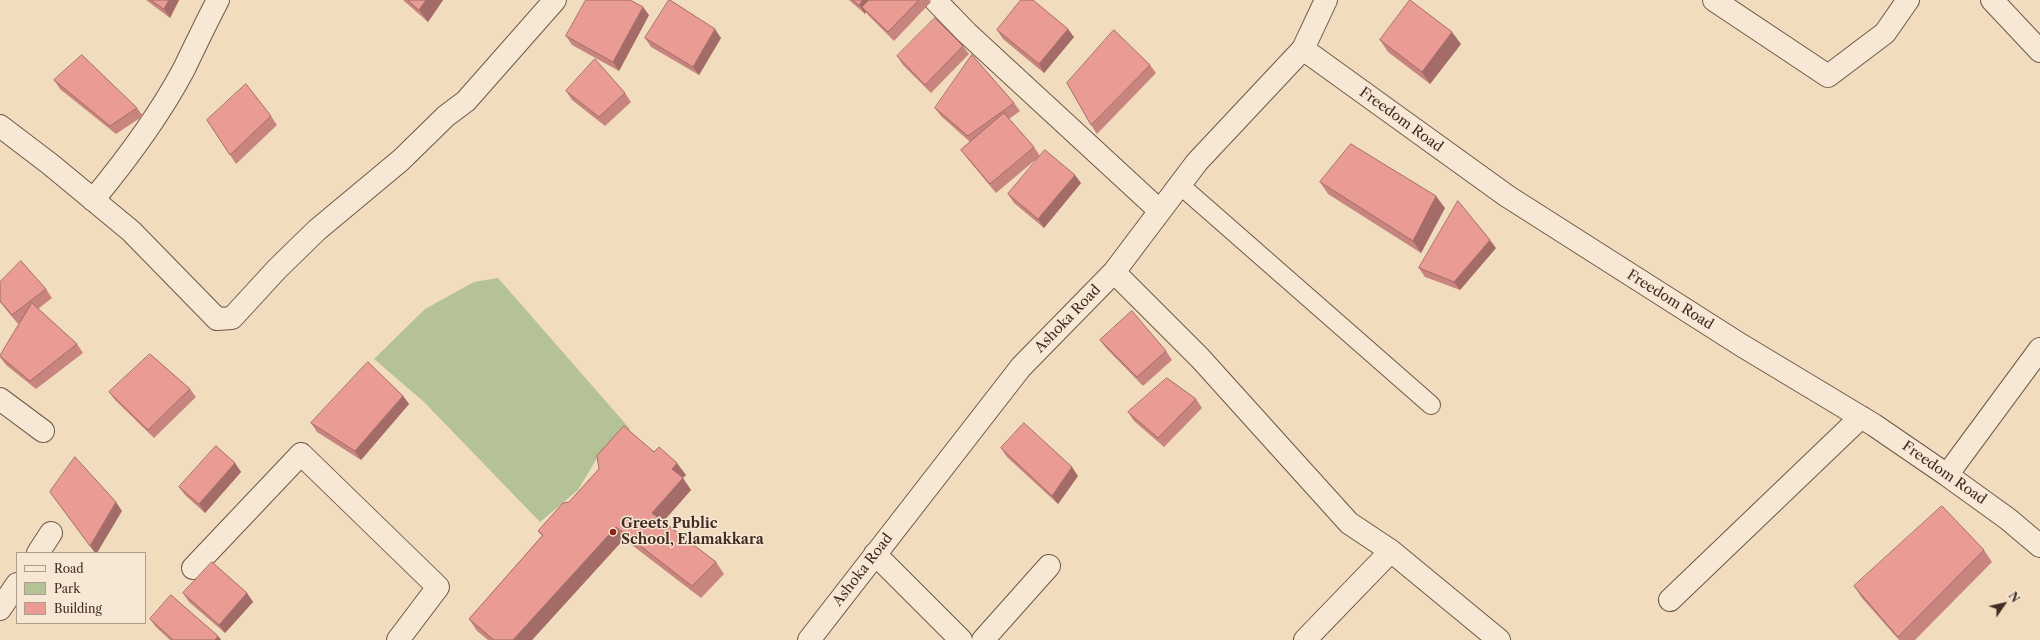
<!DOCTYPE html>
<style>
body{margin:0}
#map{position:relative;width:2040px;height:640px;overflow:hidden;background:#f2dcbe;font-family:"Libre Caslon Text",serif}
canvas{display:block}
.legend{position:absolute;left:16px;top:552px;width:130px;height:72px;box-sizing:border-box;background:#f7e8d5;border:1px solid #ae9c8d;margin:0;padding:5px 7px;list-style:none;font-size:12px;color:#412b22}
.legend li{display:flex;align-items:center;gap:8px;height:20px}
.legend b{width:20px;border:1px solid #ae9c8d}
.north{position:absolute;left:1984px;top:584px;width:40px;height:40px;-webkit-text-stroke:3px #f7e8d5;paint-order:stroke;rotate:56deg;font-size:11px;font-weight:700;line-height:16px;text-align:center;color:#412b22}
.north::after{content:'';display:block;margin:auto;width:14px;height:18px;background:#412b22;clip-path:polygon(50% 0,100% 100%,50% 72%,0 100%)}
</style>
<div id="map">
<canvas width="2040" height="640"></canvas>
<ul class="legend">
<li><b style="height:5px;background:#f7e8d5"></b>Road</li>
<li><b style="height:11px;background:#b4c296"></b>Park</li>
<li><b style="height:11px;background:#e99b94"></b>Building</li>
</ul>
<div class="north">N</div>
</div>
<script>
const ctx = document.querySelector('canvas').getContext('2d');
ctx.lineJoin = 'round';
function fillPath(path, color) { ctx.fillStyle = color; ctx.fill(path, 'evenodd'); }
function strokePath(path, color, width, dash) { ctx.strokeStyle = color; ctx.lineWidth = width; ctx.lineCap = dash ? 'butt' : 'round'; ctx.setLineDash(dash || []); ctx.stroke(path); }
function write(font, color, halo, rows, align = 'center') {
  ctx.font = font + ' "Libre Caslon Text",serif'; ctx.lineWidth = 3; ctx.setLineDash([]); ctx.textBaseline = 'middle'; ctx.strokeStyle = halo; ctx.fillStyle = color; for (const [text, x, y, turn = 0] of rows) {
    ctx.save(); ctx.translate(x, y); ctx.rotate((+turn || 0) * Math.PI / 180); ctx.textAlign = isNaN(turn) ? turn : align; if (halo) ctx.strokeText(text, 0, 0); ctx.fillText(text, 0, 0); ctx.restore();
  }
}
fillPath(new Path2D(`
 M498,278L630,429L597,458L578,490L540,522L424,402L374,359L425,309L474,282Z`), '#b4c296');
const service = new Path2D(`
 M1180,185L1431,405`);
const minor = new Path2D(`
 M935,0L967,33L1160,211
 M1714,0L1828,76L1885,33L1908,0
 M1992,0L2040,51
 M1303,49L1507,196L1741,345L1874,425L1947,475L2008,519L2040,546
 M0,126L50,164L131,231L217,319L232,318L277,269L317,230L401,160L446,116L466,101L555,0
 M93,200C127,159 159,116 184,69C195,46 206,23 218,0
 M1114,272L1200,358L1349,523L1391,551
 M0,399L43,431
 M1947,475L2040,349
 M38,553L51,533
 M875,554L961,640
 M193,568L301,454L438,587L398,640
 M1670,600L1861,417
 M0,609L17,584
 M809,640L1021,367L1114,272L1197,162L1303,49L1326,0
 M983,640L1049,566
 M1305,640L1391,551L1499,640`);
strokePath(service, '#6d5749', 20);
strokePath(minor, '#6d5749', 24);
strokePath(service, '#f7e8d5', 18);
strokePath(minor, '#f7e8d5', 22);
fillPath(new Path2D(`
 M146,0H179L170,18Z
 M403,0H443L428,22Z
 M849,0H930L931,2L894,41L868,15L866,12L865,14Z
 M649,15L619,71L572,45L566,36Z
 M997,30L1074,37L1044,73L1003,39Z
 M645,38H721L699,75L651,47Z
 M1380,40L1461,44L1430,84L1388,52Z
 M963,46L969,54L931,93L903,65L897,56Z
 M1150,65L1156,73L1097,134L1091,125Z
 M54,80L137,108L143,116L116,134L60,89Z
 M566,91L625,93L631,102L605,126L572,100Z
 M1014,103L1020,111L1009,119L1034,147L1040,156L996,193L967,158L961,150L970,142L941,116L935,108Z
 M271,116L277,125L236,164L207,120Z
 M1320,182L1445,208L1421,253L1328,194Z
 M1081,183L1044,228L1014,203L1008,194Z
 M1496,248L1460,290L1425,277L1419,268Z
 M0,282L46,289L52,298L38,309L77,344L83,353L36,389L6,365L0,357L21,321L18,324L0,302Z
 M1100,340L1166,351L1172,360L1143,386L1106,348Z
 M190,389L196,397L154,438L115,400L109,392Z
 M403,396L409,404L361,460L317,432L311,423Z
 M1196,399L1202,408L1164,447L1134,421L1128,412Z
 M1001,448L1078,476L1058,504L1007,457Z
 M654,452L686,475L682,478L691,490L663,522L716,562L724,574L701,598L624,539L532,640H488L477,631L469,619L542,536L538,531L569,502L599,469Z
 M235,463L241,472L205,513L185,495L179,487Z
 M1984,550L1992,562L1915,640H1899L1862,598L1854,586Z
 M183,593H247L253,602L225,633L189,602Z
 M150,619L218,636L221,640H170L156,627Z`), '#c8857f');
fillPath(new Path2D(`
 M169,0H179L170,18L164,9Z
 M426,0H443L428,22L419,10Z
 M863,0H877L862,7L866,12L865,14L859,5Z
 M643,7L649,15L619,71L613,62Z
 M715,29L721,38L699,75L693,67Z
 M1068,29L1074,37L1044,73L1039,64Z
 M1452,32L1461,44L1430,84L1422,72Z
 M1075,175L1081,183L1044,228L1038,219Z
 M1436,196L1445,208L1421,253L1413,241Z
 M1490,240L1496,248L1460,290L1454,282Z
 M403,396L409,404L361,460L355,451Z
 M235,463L241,472L205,513L199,504Z
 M677,463L686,475L680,481L672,469Z
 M1072,467L1078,476L1058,504L1052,496Z
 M683,478L691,490L660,525L652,513Z
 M116,502L122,511L97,553H95L90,546Z
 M616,527L624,539L532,640H513Z
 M247,593L253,602L225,633L219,625Z
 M218,636L221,640H215Z`), '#a36c68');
const building = new Path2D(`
 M151,0H169L164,9Z
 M408,0H426L419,10Z
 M586,0H630L643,7L613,62L566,36Z
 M669,0H670L715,29L693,67L645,38Z
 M853,0H863L859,5Z
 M869,0H919L888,32L862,7Z
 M1021,0H1033L1068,29L1039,64L997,30Z
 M1410,0L1452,32L1422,72L1380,40Z
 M935,18L963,46L925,85L897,56Z
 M1114,30L1150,65L1091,125L1067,83Z
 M82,55L137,108L110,126L54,80Z
 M972,55L1014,103L968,136L935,108Z
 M595,59L625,93L599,117L566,91Z
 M246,84L271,116L230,155L207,120Z
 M1004,113L1034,147L990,184L961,150Z
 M1351,144L1436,196L1413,241L1320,182Z
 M1045,150L1075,175L1038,219L1008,194Z
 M1458,201L1490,240L1454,282L1419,268Z
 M21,261L46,289L12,315L0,301V282Z
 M32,303L77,344L30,381L0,356Z
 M1132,311L1166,351L1137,377L1100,340Z
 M150,354L190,389L148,430L109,392Z
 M368,362L403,396L355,451L311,423Z
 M1167,378L1196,399L1158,438L1128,412Z
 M1024,423L1072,467L1052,496L1001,448Z
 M624,426L654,452L659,447L677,463L672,469L683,478L652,513L716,562L692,586L616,527L513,640H494L469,619L543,535L538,531L563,503L569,502L599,469L597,456Z
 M216,446L235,463L199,504L179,487Z
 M75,457L116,502L90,546L50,492Z
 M1942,506L1984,550L1898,637L1854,586Z
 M212,562L247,593L219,625L183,593Z
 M171,595L218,636L215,640H173L150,619Z`);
fillPath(building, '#e99b94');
strokePath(building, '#a36c68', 1);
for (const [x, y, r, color] of [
 [613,532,4,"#8f2418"]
]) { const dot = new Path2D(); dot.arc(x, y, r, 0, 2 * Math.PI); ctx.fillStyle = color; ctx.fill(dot); strokePath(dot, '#f7e8d5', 1.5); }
write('14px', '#412b22', '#f7e8d5', [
 ["Freedom Road",1401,120,36],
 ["Freedom Road",1670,300,32],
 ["Ashoka Road",1068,319,-46],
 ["Freedom Road",1944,473,35],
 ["Ashoka Road",863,570,-52]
]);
write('bold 14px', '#412b22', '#f7e8d5', [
 ["Greets Public",621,524],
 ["School, Elamakkara",621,540]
], 'left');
</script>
